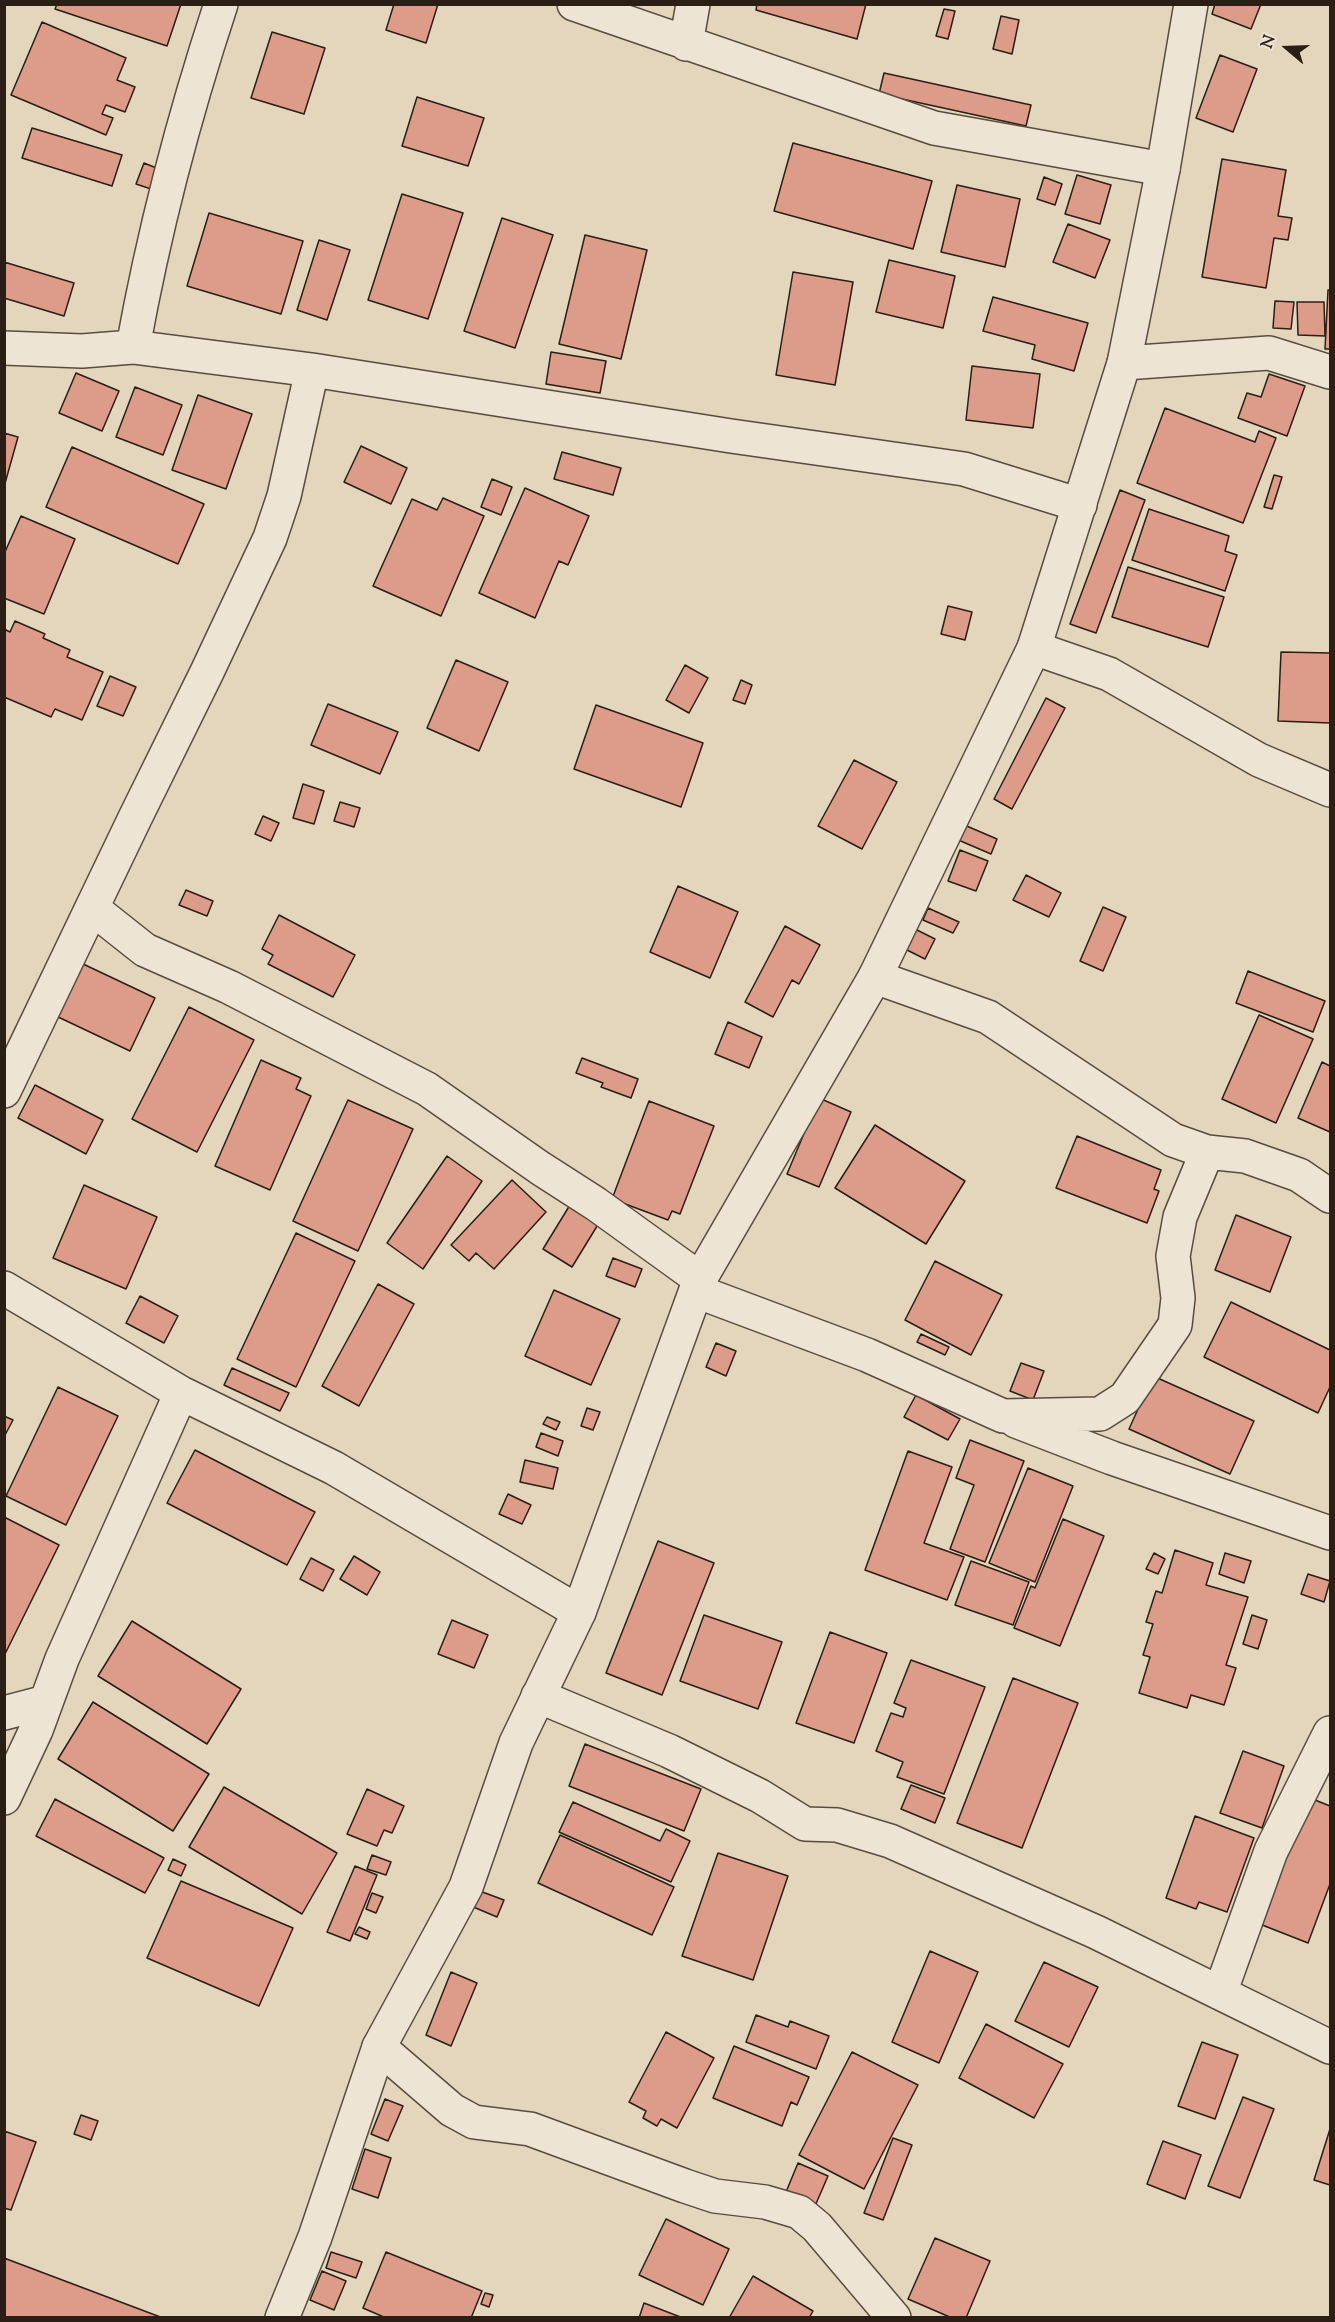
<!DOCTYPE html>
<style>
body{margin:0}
#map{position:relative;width:1335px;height:2322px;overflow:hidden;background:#e3d6bc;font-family:"Sorts Mill Goudy",serif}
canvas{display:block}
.frame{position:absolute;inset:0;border:6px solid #2a1e15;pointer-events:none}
.north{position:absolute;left:1257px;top:18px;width:60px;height:60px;-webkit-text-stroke:4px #ede4d3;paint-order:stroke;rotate:289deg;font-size:16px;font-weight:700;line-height:24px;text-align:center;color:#2a1e15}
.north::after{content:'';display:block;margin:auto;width:21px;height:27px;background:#2a1e15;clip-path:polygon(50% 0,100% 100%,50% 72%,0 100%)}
</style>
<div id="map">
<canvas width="1335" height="2322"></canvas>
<div class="frame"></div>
<div class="north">N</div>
</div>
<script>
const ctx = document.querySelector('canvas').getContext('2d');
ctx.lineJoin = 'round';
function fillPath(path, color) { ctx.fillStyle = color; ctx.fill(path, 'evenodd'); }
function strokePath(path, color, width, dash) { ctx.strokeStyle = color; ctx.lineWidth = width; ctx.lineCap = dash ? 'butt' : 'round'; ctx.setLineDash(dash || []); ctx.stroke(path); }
const building = new Path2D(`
 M57,4H181L167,46L55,9Z
 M394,4H438L426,43L386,30Z
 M757,4H866L857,39L756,10Z
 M1215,4H1261L1251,29L1212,14Z
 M944,9L955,11L948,39L936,36Z
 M1001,16L1019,20L1012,54L993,49Z
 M42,22L126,58L117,80L135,87L125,112L106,105L102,114L113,118L106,135L11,95Z
 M272,32L325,48L304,114L251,98Z
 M1220,55L1257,69L1233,132L1196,118Z
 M884,73L1031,105L1026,126L879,94Z
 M417,97L484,118L468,166L402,146Z
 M32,128L122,155L112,186L22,158Z
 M793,143L932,181L913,249L774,211Z
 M1222,159L1286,170L1278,216L1292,218L1288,240L1274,238L1266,288L1202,277Z
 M144,163L159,169L151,189L136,184Z
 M1077,175L1111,185L1100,224L1065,214Z
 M1044,177L1062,184L1055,205L1037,199Z
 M957,185L1020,199L1005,267L941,252Z
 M402,194L463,213L428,319L368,300Z
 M209,213L303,241L281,314L187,286Z
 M502,218L553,235L515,348L464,331Z
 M1068,224L1110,240L1095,278L1053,262Z
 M585,235L647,250L621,359L559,344Z
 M319,240L350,250L327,320L297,310Z
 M889,260L955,276L943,328L876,312Z
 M4,262L74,283L64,316L4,298Z
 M793,272L853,282L835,385L776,375Z
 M1328,290H1330V349H1325Z
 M993,297L1088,323L1074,371L1032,359L1035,345L983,331Z
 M1275,301L1294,302L1291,329L1273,328Z
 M1297,302H1324L1325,336L1298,335Z
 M551,352L606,361L600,393L546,384Z
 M972,366L1040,374L1033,428L966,420Z
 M76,373L119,391L102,431L59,413Z
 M1269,374L1305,386L1287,436L1238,418L1247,393L1261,397Z
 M135,387L182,405L163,455L116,437Z
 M198,395L252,414L226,489L172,470Z
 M1165,408L1255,442L1259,431L1276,438L1243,523L1137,483Z
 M4,433L18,437L4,487Z
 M361,446L407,468L391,504L344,482Z
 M72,447L204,504L178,564L46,507Z
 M562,452L621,468L613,495L554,479Z
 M1274,475L1282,477L1272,509L1264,507Z
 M492,479L512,487L501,515L481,507Z
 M525,488L589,516L568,565L559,561L535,618L479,593Z
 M1120,490L1145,500L1096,633L1070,624Z
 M443,498L484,516L441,616L373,586L412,499L437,510Z
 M1149,509L1229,536L1225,551L1237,555L1225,591L1132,560Z
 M21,516L75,539L44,614L4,598V554Z
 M1128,567L1224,597L1208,647L1112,617Z
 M948,606L972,612L965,640L941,634Z
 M15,621L45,634L43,638L70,650L67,657L103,672L82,720L55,709L51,717L4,697V629L10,632Z
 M1281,652L1330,653V723L1278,721Z
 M456,660L508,682L479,751L427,728Z
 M685,665L708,678L689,713L666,700Z
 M110,676L136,687L123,716L97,706Z
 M741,680L752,685L745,704L733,700Z
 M1046,698L1065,708L1012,809L994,799Z
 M328,704L398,732L380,774L311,745Z
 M596,705L703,743L681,807L574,769Z
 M854,760L897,782L862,849L818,826Z
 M303,784L324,791L314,824L293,818Z
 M340,802L360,808L354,827L334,821Z
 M263,816L279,823L271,841L255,834Z
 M962,824L997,839L991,854L956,839Z
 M960,850L988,861L976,891L948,881Z
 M1026,875L1061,893L1049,917L1013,900Z
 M678,886L738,912L710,978L650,952Z
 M186,890L213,901L207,916L179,905Z
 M1103,907L1126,917L1103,971L1080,961Z
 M928,908L959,922L953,933L923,920Z
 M279,915L355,955L333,997L268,964L273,955L262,949Z
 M785,926L820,945L799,984L792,980L773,1017L745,1002Z
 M909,926L935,939L925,959L899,946Z
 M81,963L155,998L130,1051L56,1016Z
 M1248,971L1325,1001L1313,1032L1236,1003Z
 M189,1007L254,1040L197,1152L132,1119Z
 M1259,1015L1313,1039L1276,1123L1222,1099Z
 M728,1022L762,1037L749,1068L715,1054Z
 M582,1058L638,1079L631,1098L601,1087L603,1083L576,1073Z
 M261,1060L301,1078L296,1089L311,1096L270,1190L215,1166Z
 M1322,1062L1330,1066V1132L1298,1118Z
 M35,1085L103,1120L86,1154L18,1118Z
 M819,1098L851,1112L819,1187L787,1174Z
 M348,1100L413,1129L358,1251L293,1221Z
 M649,1101L714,1126L680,1214L672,1211L668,1220L612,1199Z
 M875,1125L965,1181L926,1244L835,1188Z
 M1077,1136L1161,1170L1154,1189L1159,1191L1147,1223L1056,1188Z
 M447,1156L482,1181L423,1269L387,1243Z
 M512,1180L546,1212L494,1269L476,1253L469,1261L451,1245Z
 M84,1185L157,1217L126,1289L53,1258Z
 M573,1200L602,1218L572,1267L543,1249Z
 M1236,1215L1291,1237L1270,1292L1215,1270Z
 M296,1233L355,1261L296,1387L237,1359Z
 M613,1258L642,1269L635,1287L606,1276Z
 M935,1261L1002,1295L971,1355L905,1320Z
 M378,1284L414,1304L359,1406L322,1386Z
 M554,1290L620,1319L591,1385L525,1356Z
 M140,1296L178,1316L164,1343L126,1323Z
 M1231,1302L1330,1350V1387L1318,1413L1204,1357Z
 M921,1334L949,1347L945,1355L917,1342Z
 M716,1343L736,1351L726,1376L706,1367Z
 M1021,1363L1044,1371L1033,1400L1010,1391Z
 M232,1368L289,1393L280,1411L224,1385Z
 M1153,1376L1254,1421L1230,1474L1129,1429Z
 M58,1387L118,1416L66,1525L6,1496Z
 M916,1395L960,1419L948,1440L904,1417Z
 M587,1408L600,1412L593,1430L581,1426Z
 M4,1416L13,1420L4,1437Z
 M547,1417L560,1422L556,1430L543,1424Z
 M541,1433L563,1441L558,1456L536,1447Z
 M970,1440L1024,1461L985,1562L950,1549L974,1485L956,1478Z
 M195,1450L315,1512L287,1565L167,1503Z
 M908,1451L952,1467L924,1543L964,1557L947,1600L865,1570Z
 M525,1460L558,1468L553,1489L520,1482Z
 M1028,1468L1073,1486L1035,1582L989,1563Z
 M508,1494L531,1505L522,1524L499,1514Z
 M4,1517L59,1545L4,1656Z
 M1063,1519L1104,1536L1060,1646L1014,1628L1031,1586L1035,1588Z
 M658,1541L714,1563L662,1695L606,1673Z
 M1175,1550L1213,1563L1206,1585L1248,1597L1226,1665L1236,1668L1224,1705L1191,1695L1187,1708L1139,1693L1150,1657L1143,1655L1153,1624L1146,1622L1156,1591L1162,1593Z
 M1154,1553L1165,1559L1158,1574L1146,1569Z
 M1225,1553L1251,1561L1244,1583L1219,1574Z
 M354,1556L380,1572L367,1595L340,1579Z
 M311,1558L334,1570L323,1591L300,1579Z
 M971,1561L1029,1582L1013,1625L955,1605Z
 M1308,1574L1330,1581L1324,1602L1301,1594Z
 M704,1615L782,1642L758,1709L680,1681Z
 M1252,1615L1267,1620L1258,1649L1243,1644Z
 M452,1620L488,1635L474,1668L438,1654Z
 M132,1621L241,1689L207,1744L98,1676Z
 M830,1632L887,1653L854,1743L796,1723Z
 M911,1660L985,1687L944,1794L897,1777L903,1762L876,1751L891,1713L903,1717L906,1708L894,1703Z
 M1013,1678L1078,1703L1022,1848L957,1823Z
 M93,1702L209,1774L173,1831L58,1759Z
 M585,1744L701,1789L684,1831L569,1786Z
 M1243,1751L1284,1766L1262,1828L1220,1813Z
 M911,1785L945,1798L935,1823L901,1809Z
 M224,1787L337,1853L302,1914L189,1847Z
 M367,1789L404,1806L392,1833L384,1830L377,1846L347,1834Z
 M1300,1794L1330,1806V1884L1308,1943L1252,1921Z
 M55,1799L164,1858L145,1893L36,1836Z
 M573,1802L660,1841L666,1829L690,1841L671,1882L559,1832Z
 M1195,1816L1254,1838L1227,1912L1199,1902L1196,1909L1166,1898Z
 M560,1835L674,1887L652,1935L538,1883Z
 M718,1853L788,1876L753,1980L682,1956Z
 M372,1855L391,1862L386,1875L367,1869Z
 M173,1859L186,1865L181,1876L168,1870Z
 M355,1866L377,1875L350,1941L327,1932Z
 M181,1881L293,1928L259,2006L147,1958Z
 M477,1890L504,1900L497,1917L471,1906Z
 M372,1893L383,1897L376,1913L366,1909Z
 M359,1927L370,1932L367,1939L355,1934Z
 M930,1951L978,1972L939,2063L892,2042Z
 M1044,1962L1098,1987L1069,2047L1015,2021Z
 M451,1972L477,1983L451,2046L426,2035Z
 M756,2015L788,2027L790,2021L829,2036L816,2069L746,2042Z
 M986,2024L1063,2064L1034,2118L959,2078Z
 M666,2032L714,2058L677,2128L661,2119L657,2126L643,2118L646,2111L629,2102Z
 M1202,2042L1238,2055L1215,2119L1178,2106Z
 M734,2046L809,2077L797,2105L791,2102L782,2126L713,2098Z
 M852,2052L918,2085L864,2189L799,2155Z
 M1243,2097L1274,2109L1240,2198L1208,2186Z
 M385,2099L403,2106L388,2141L371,2134Z
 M81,2115L98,2121L91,2140L74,2134Z
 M1330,2129V2185L1314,2180Z
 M4,2131L36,2142L11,2210L4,2208Z
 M893,2138L912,2145L883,2220L864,2213Z
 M1163,2141L1201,2155L1185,2199L1147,2184Z
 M365,2149L391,2158L378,2198L352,2189Z
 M798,2163L828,2176L815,2206L786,2192Z
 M666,2219L729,2249L703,2305L639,2275Z
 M935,2238L990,2261L966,2318H952L908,2299Z
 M331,2252L362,2262L356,2278L326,2268Z
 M386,2252L482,2291L471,2318H386L363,2308Z
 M4,2258L163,2318H4Z
 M322,2271L346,2281L334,2310L310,2300Z
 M753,2276L813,2311L809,2318H729Z
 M485,2293L493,2295L489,2307L481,2304Z
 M644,2303L683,2318H639Z`);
fillPath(building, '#dd9b89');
strokePath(building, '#2a1e15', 1.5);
const minor = new Path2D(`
 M574,4L934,128L1163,169
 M686,44L693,4
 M133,347C154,231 184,116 221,4
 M4,348L82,351L133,347L312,370L731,436L964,469L1080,505
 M1124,363L1269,353L1330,372
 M1034,648L1109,674L1259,760L1330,790
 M92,908L145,950L229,987L427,1089L540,1168L596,1204L700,1279
 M875,977L988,1017L1173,1140L1207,1152L1245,1156L1299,1175L1330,1196
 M4,1091L135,818L207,672L270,538L284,496L312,370
 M4,1288L181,1393L334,1468L579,1612
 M696,1291L867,1355L1003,1416L1100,1414L1125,1398L1175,1325L1178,1298L1173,1256L1180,1217L1207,1152
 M1016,1421L1112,1458L1330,1533
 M538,1696L669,1751L760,1796L805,1824L837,1825L890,1841L1096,1932L1330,2047
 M4,1713L46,1702
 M4,1798L36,1730L62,1659L181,1393
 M1220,1993L1271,1851L1330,1733
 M379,2047L452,2110L474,2122L530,2129L685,2186L715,2196L765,2202L799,2212L817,2227L894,2318`);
const tertiary = new Path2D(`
 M282,2318L315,2237L379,2047L466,1887L516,1743L579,1612L700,1279L875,977L1034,648L1124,363L1163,169L1191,4`);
strokePath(minor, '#584c3f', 36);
strokePath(tertiary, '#584c3f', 36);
strokePath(minor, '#ede4d3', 33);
strokePath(tertiary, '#ede4d3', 33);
</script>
